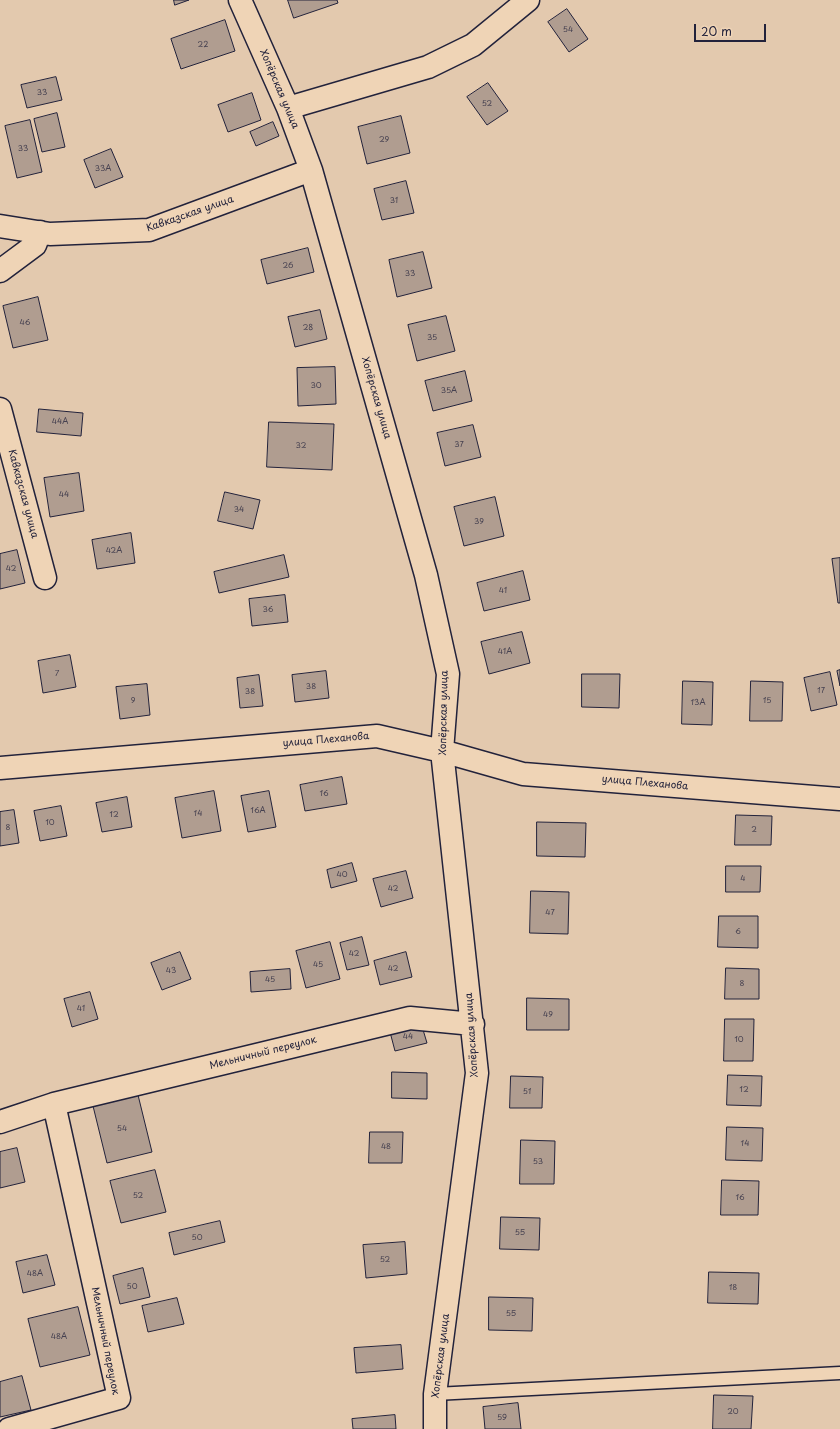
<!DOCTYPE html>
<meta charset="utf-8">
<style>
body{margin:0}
#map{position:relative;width:840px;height:1429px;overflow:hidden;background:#e3c9ae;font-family:"Playpen Sans",sans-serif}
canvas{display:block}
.scale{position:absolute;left:694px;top:24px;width:72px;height:18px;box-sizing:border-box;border:2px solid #22223b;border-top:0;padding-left:5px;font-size:12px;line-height:14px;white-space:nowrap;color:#22223b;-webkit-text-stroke:3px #efd4b6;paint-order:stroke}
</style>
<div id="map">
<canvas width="840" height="1429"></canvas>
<div class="scale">20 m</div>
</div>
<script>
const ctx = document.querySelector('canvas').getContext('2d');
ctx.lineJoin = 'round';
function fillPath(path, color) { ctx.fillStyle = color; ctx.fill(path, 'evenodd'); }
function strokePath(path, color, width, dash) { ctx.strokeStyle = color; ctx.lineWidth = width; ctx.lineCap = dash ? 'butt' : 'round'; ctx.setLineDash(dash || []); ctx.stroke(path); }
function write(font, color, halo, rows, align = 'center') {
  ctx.font = font + ' "Playpen Sans",sans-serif'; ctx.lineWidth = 3; ctx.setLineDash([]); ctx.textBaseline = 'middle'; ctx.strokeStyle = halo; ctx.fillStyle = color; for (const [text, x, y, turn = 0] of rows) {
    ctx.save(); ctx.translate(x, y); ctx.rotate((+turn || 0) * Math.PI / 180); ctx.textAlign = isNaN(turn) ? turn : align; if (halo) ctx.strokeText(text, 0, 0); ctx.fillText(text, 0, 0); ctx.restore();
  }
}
const building = new Path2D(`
 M174,0H189L175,5Z
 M288,0H337L338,3L294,18Z
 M567,9L588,39L569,52L548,22Z
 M225,20L235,51L181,69L171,39Z
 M56,77L62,100L27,108L21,85Z
 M488,83L508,111L487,125L467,97Z
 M252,93L261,120L228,132L218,105Z
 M57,113L65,147L42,152L34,119Z
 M401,116L410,153L367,164L358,127Z
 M30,120L42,172L17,178L5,126Z
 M273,122L279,136L256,146L250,132Z
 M111,149L123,177L95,188L84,160Z
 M406,181L414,213L382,220L374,189Z
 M308,248L314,272L267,284L261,260Z
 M423,252L432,288L397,297L389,260Z
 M38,297L48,340L13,348L3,306Z
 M320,310L327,339L295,347L288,317Z
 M446,316L455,351L417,361L408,325Z
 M335,367L336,404L298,406L297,368Z
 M465,371L472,401L433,411L425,381Z
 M39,409L83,413L81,436L37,432Z
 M269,422L334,424L332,470L267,467Z
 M473,425L481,457L445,466L437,433Z
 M79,473L84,511L50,517L44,478Z
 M225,492L260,500L253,529L218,521Z
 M495,497L504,536L464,546L454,507Z
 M131,533L135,563L97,569L92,540Z
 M17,550L25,583L0,589V554Z
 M284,555L289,577L219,593L214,572Z
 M840,558V603H838L832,559Z
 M523,571L530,600L484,611L477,583Z
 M285,595L288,622L252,626L249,599Z
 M522,632L530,663L489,674L481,642Z
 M70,655L76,687L43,693L38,661Z
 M840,670V686L837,671Z
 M326,671L329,698L295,702L292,675Z
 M830,672L837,705L811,711L804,678Z
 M582,674H620L619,708L582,707Z
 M259,675L263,706L240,708L237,678Z
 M683,681L713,682L712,725L682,724Z
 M751,681L783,682L782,721H750Z
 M147,684L150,715L120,719L116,687Z
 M342,777L347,804L305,811L300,785Z
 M214,791L221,831L182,838L175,798Z
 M269,791L276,827L248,832L241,796Z
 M127,797L132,827L102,832L96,803Z
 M61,806L67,836L40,841L34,811Z
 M14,810L19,843L0,846V812Z
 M736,815L772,816L771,845H735Z
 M537,822L586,823L585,857L537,856Z
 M352,863L357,881L331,888L327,870Z
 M726,866H761L760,892H726Z
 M406,871L413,898L381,907L373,879Z
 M531,891L569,892L568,934L530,933Z
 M719,916H758V948L718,947Z
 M362,937L369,965L347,970L340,943Z
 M330,942L340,979L306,988L296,951Z
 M180,952L191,979L162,990L151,963Z
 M406,952L412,977L380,985L374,961Z
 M726,968L759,969V999H725Z
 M290,969L291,989L251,992L250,972Z
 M90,992L98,1019L72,1027L64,999Z
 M527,998L569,999V1030H527Z
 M725,1019H754L753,1061H724Z
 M421,1023L427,1043L395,1051L390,1032Z
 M392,1072L427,1073V1099L392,1098Z
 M728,1075L762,1076L761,1106L727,1105Z
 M511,1076L543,1077L542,1108H510Z
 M138,1095L152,1152L107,1163L93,1106Z
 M727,1127L763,1128L762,1161L726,1160Z
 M370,1132H403L402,1163H369Z
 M521,1140L555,1141L554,1184H520Z
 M17,1148L25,1182L0,1188V1152Z
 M155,1170L166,1212L121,1223L110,1181Z
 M722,1180L759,1181L758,1215H721Z
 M501,1217L540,1218L539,1250L500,1249Z
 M220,1221L225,1242L174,1255L169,1233Z
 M405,1242L407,1274L366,1278L363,1245Z
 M47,1255L55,1285L23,1293L16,1262Z
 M143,1268L150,1297L120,1304L113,1276Z
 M709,1272L759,1273L758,1304L708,1303Z
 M489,1297L533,1298L532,1331L489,1330Z
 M177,1298L184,1324L148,1332L142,1306Z
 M78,1307L90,1355L40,1367L28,1319Z
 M401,1345L403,1369L356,1373L354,1348Z
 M22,1376L31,1410L0,1417V1382Z
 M714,1395L753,1396L751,1429H713Z
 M518,1403L521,1429H485L483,1407Z
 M395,1415L396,1429H353L352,1419Z`);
fillPath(building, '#b09d90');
strokePath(building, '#22223b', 1);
const service = new Path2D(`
 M435,1394L840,1373`);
const minor = new Path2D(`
 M240,0L288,108L311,170L426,575L448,674L442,751L477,1073L435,1394V1429
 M288,108L428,67L473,45L528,0
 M0,226L50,234L149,230L311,170
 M0,271L35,245L40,232
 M0,409L45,578
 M0,768L377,736L442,751L523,774L840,799
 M0,1122L54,1104L410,1018L473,1024
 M9,1429L119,1398L54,1104`);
strokePath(service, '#22223b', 15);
strokePath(minor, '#22223b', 25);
strokePath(service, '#efd4b6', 12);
strokePath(minor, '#efd4b6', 22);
write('8px', '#464150', null, [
 ["54",568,30],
 ["22",203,45],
 ["33",42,93],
 ["52",487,104],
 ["29",384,140],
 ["33",23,149],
 ["33А",103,169],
 ["31",394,201],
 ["26",288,266],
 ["33",410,274],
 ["46",25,323],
 ["28",308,328],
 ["35",432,338],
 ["30",316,386],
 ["35А",449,391],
 ["44А",60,422],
 ["37",459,445],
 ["32",301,446],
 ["44",64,495],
 ["34",239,510],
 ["39",479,522],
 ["42А",114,551],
 ["42",11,569],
 ["41",503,591],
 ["36",268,610],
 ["41А",505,652],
 ["7",57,674],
 ["38",311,687],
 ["17",821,691],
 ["38",250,692],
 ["9",133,701],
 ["15",767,701],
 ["13А",698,703],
 ["16",324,794],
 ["16А",258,811],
 ["14",198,814],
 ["12",114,815],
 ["10",50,823],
 ["8",8,828],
 ["2",754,830],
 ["40",342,875],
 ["4",743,879],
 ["42",393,889],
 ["47",550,913],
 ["6",738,932],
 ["42",354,954],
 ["45",318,965],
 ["42",393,969],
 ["43",171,971],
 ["45",270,980],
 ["8",742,984],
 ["41",81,1009],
 ["49",548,1015],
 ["44",408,1037],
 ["10",739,1040],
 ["12",744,1090],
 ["51",527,1092],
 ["54",122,1129],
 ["14",745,1144],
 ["48",386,1147],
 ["53",538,1162],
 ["52",138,1196],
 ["16",740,1198],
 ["55",520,1233],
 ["50",197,1238],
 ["52",385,1260],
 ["48А",35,1274],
 ["50",132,1287],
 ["18",733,1288],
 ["55",511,1314],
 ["48А",59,1337],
 ["20",733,1412],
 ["59",502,1418]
]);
write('10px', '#22223b', '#efd4b6', [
 ["Хопёрская улица",279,89,67],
 ["Кавказская улица",190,214,-19],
 ["Хопёрская улица",376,398,74],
 ["Кавказская улица",23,494,75],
 ["Хопёрская улица",444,713,-89],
 ["улица Плеханова",326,740,-5],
 ["улица Плеханова",645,783,5],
 ["Хопёрская улица",472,1035,-94],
 ["Мельничный переулок",263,1053,-14],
 ["Мельничный переулок",105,1341,79],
 ["Хопёрская улица",441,1356,-83]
]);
</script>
